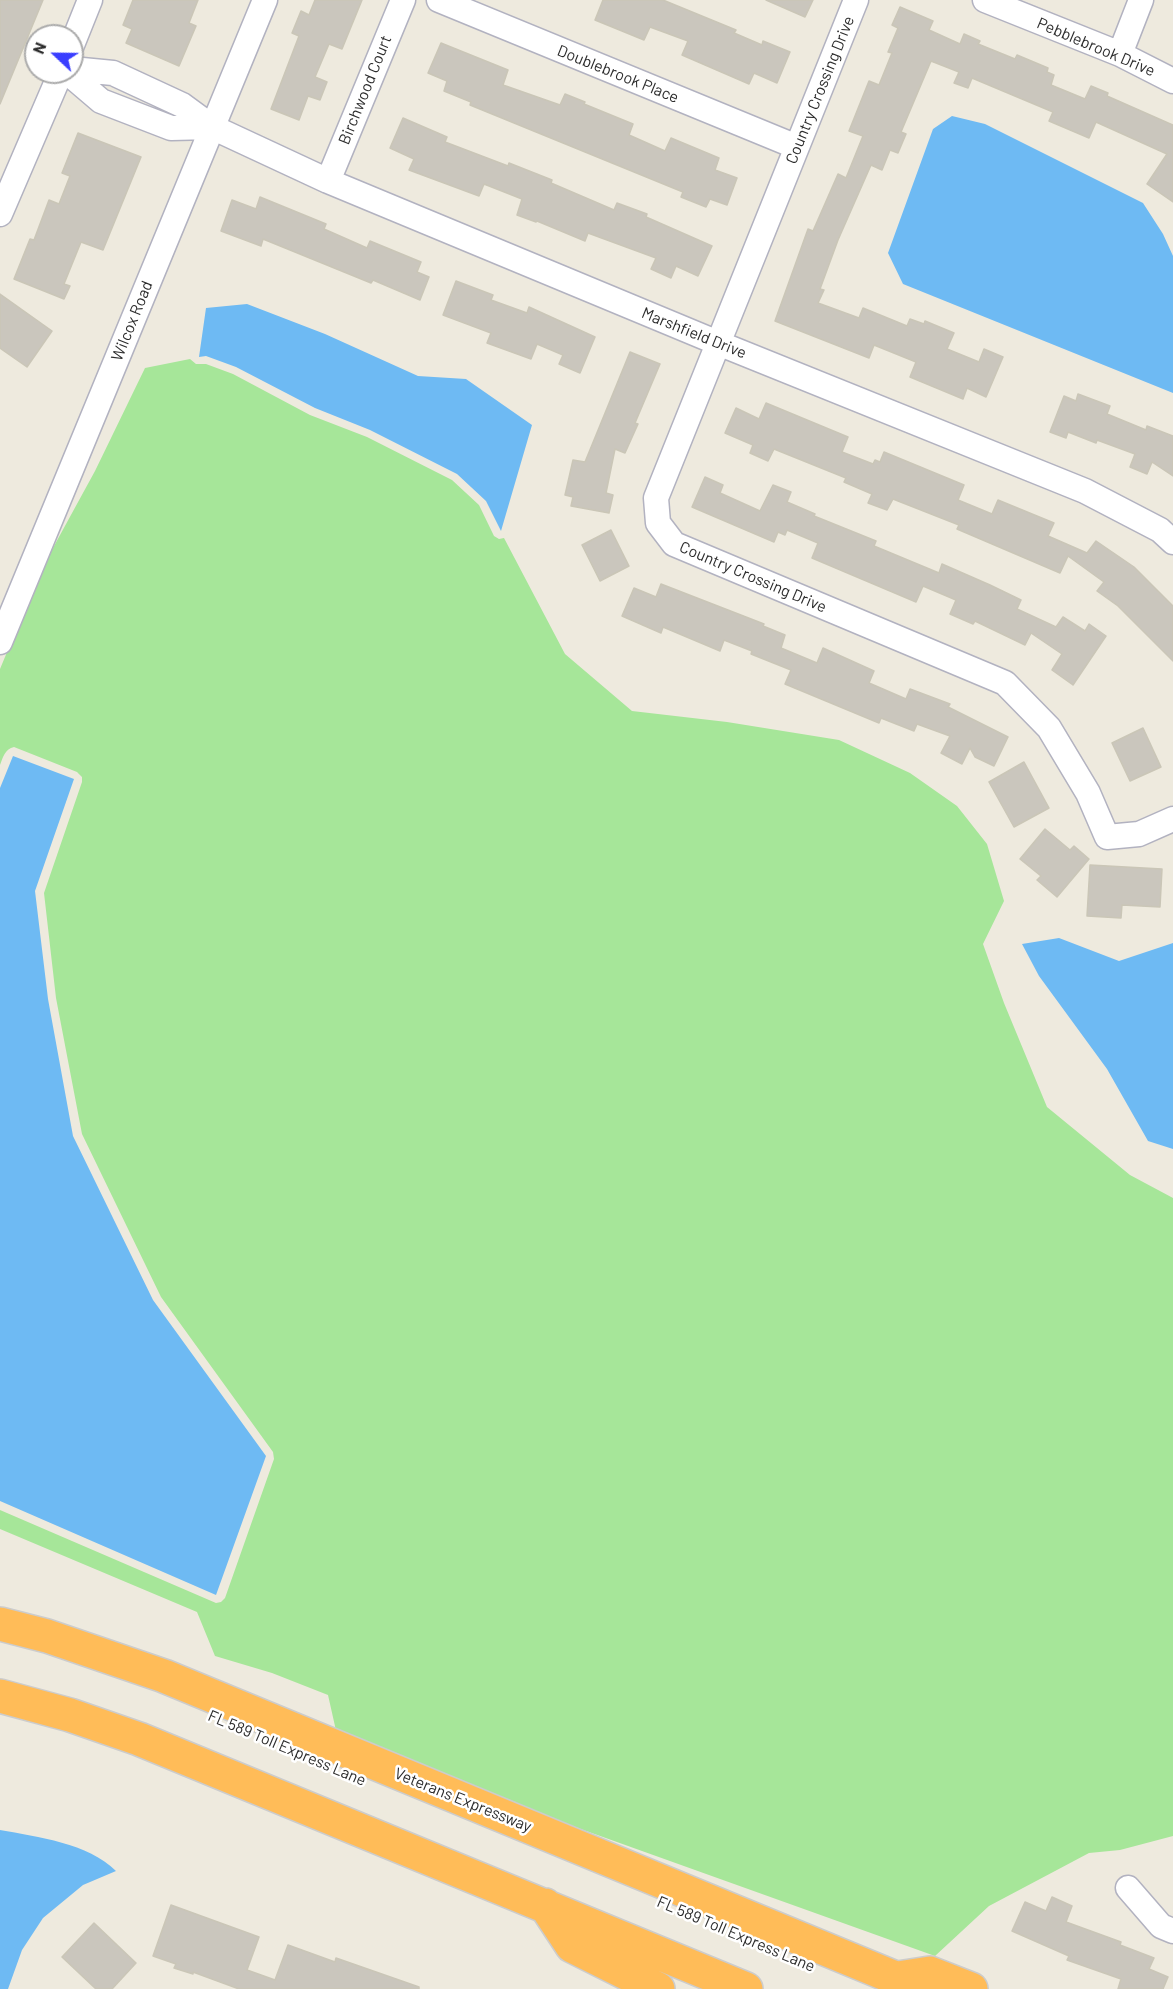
<!DOCTYPE html>
<style>
body{margin:0}
#map{position:relative;width:1173px;height:1989px;overflow:hidden;background:#eeeade;font-family:Barlow,sans-serif}
canvas{display:block}
.north{position:absolute;left:24px;top:24px;width:60px;height:60px;box-sizing:border-box;background:#fff;border:2px solid #ababab;border-radius:50%;rotate:292deg;font-size:16px;font-weight:700;line-height:24px;text-align:center;color:#2c2c2c}
.north::after{content:'';display:block;margin:auto;width:21px;height:27px;background:#3a3eff;clip-path:polygon(50% 0,100% 100%,50% 72%,0 100%)}
</style>
<div id="map">
<canvas width="1173" height="1989"></canvas>
<div class="north">N</div>
</div>
<script>
const ctx = document.querySelector('canvas').getContext('2d');
ctx.lineJoin = 'round';
function fillPath(path, color) { ctx.fillStyle = color; ctx.fill(path, 'evenodd'); }
function strokePath(path, color, width, dash) { ctx.strokeStyle = color; ctx.lineWidth = width; ctx.lineCap = dash ? 'butt' : 'round'; ctx.setLineDash(dash || []); ctx.stroke(path); }
function write(font, color, halo, rows, align = 'center') {
  ctx.font = font + ' Barlow,sans-serif'; ctx.lineWidth = 5; ctx.setLineDash([]); ctx.textBaseline = 'middle'; ctx.strokeStyle = halo; ctx.fillStyle = color; for (const [text, x, y, turn = 0] of rows) {
    ctx.save(); ctx.translate(x, y); ctx.rotate((+turn || 0) * Math.PI / 180); ctx.textAlign = isNaN(turn) ? turn : align; if (halo) ctx.strokeText(text, 0, 0); ctx.fillText(text, 0, 0); ctx.restore();
  }
}
fillPath(new Path2D(`
 M190,359L196,364H206L233,374L310,415L367,437L452,480L479,505L494,536L499,539L504,538L565,654L632,711L727,722L839,740L910,773L957,806L987,844L1004,901L983,944L1004,1003L1047,1107L1130,1175L1173,1198V1836L1120,1850L1089,1853L989,1906L935,1956L416,1770L337,1735L328,1695L272,1673L215,1656L197,1612L0,1529V1510L216,1603L221,1602L225,1598L274,1459L273,1452L161,1297L82,1134L56,998L44,893L82,782V777L77,772L14,747C5,749 3,757 0,765V669L42,568L95,471L145,368Z`), '#a6e699');
fillPath(new Path2D(`
 M952,116L985,124L1143,203L1163,234L1173,256V393L903,284L888,253L933,129Z
 M247,304L325,334L418,376L466,379L532,425L501,531L486,501L457,474L370,430L315,408L236,367L206,356L199,357L206,308Z
 M13,756L74,779L35,891L48,999L73,1136L153,1300L266,1456L216,1595L0,1501V788Z
 M1059,938L1119,961L1173,943V1149L1148,1141L1107,1069L1039,976L1022,944Z
 M0,1830C38,1837 88,1843 116,1871L83,1885L43,1918L22,1950L8,1989H0Z`), '#6ebaf3');
const building = new Path2D(`
 M0,0H43L0,104Z
 M133,0H198L189,23L196,26L179,66L126,43L132,29L123,25Z
 M315,0H362L342,49L329,44L315,77L327,82L320,100L308,96L299,120L271,109L299,36L292,33L301,11L309,15Z
 M603,0H663L736,30L734,33L762,45L763,41L790,52L777,83L754,73L749,84L682,55L688,41L650,27L644,40L595,20Z
 M766,0H813L805,17Z
 M900,7L933,21L929,30L960,44L964,34L980,41L978,44L1015,59L1017,55L1048,68L1047,72L1054,75L1051,85L1085,99L1091,86L1108,93L1107,96L1173,125V202L1147,184L1167,154L1096,122L1089,138L1049,121L1053,112L972,78L968,88L954,83L959,72L931,61L901,132L906,134L898,153L890,150L882,170L871,165L838,240L820,289L824,290L818,303L859,318L863,308L907,326L910,319L924,324L925,321L954,333L947,349L979,362L984,349L1003,357L986,397L967,388L963,399L910,377L916,362L874,345L869,358L775,321L808,229L813,231L838,174L846,178L863,136L849,131L869,81L879,85L892,53L888,52L898,28L892,25Z
 M441,43L508,70L503,85L560,105L565,94L585,102L584,104L633,124L629,135L665,151L671,138L719,158L715,170L737,178L727,205L710,199L706,207L681,197L683,192L470,105L471,102L444,91L447,81L428,73Z
 M403,118L447,137L445,142L508,166L509,163L552,180L551,183L614,210L617,203L647,214L646,217L712,246L698,276L676,266L671,278L651,269L656,258L588,233L585,241L537,221L536,222L517,215L522,199L484,184L479,196L409,170L414,159L390,148Z
 M78,133L141,157L103,250L81,242L64,284L70,286L64,299L14,279L30,239L34,240L49,200L59,204L70,176L62,173Z
 M260,197L326,224L324,229L367,248L370,241L421,262L417,272L429,277L420,300L373,280L371,283L263,239L261,246L221,231L232,200L256,209Z
 M456,281L493,295L491,300L527,313L529,307L595,337L580,373L559,364L563,355L537,344L531,359L487,343L491,333L443,315Z
 M0,294L52,331L27,367L0,348Z
 M630,352L660,364L635,423L638,424L625,453L615,449L606,493L613,495L609,513L571,506L573,497L565,495L573,460L585,462Z
 M1078,394L1110,406L1107,414L1146,430L1147,426L1173,436V476L1152,462L1147,474L1130,467L1135,454L1097,440L1096,443L1068,432L1066,438L1050,432L1064,396L1076,401Z
 M766,403L848,437L842,452L873,464L875,460L880,462L884,452L964,485L958,500L992,514L998,500L1054,523L1048,536L1087,553L1096,541L1134,567L1173,606V661L1118,606L1097,591L1104,582L1068,556L1060,573L957,529L959,525L893,499L887,510L868,503L872,494L844,482L846,478L774,449L768,461L750,453L753,445L725,433L736,408L759,419Z
 M705,477L723,485L720,493L760,511L773,485L791,492L787,502L815,514L814,516L876,541L874,546L939,573L942,564L990,585L1021,600L1017,609L1056,627L1063,617L1085,631L1089,624L1106,636L1073,685L1052,670L1062,654L1031,633L1025,645L975,621L973,624L950,614L956,600L923,586L916,602L812,558L818,543L787,530L785,535L778,532L774,542L692,507Z
 M611,530L629,566L600,581L582,545Z
 M661,584L764,624L763,626L785,635L781,648L817,663L823,648L874,671L869,683L906,699L910,689L950,704L948,707L1008,737L994,766L975,757L970,748L962,764L941,753L950,736L917,724L914,731L881,718L879,723L785,684L791,670L751,654L752,651L724,640L720,651L663,627L661,633L622,616L634,588L656,597Z
 M1143,728L1161,767L1130,781L1112,743Z
 M1024,762L1049,808L1014,827L989,782Z
 M1045,829L1070,850L1074,846L1089,859L1057,897L1037,880L1041,876L1020,859Z
 M1090,865L1162,869L1160,907L1122,905L1121,918L1087,916Z
 M1052,1897L1072,1906L1066,1922L1121,1942L1120,1945L1154,1958L1149,1969L1168,1977L1163,1989H1118L1121,1979L1067,1960L1069,1956L1012,1931L1025,1902L1046,1911Z
 M171,1905L259,1937L247,1970L275,1980L288,1945L335,1962L336,1958L419,1987V1989H239L193,1972V1974L174,1968L176,1964L153,1956Z
 M94,1923L136,1963L112,1989H96L62,1957Z`);
fillPath(building, '#cac6bd');
strokePath(building, '#cac6b7', 1.5);
const minor = new Path2D(`
 M439,0L797,147
 M856,0L656,498L658,523L674,544L1005,683L1049,728L1088,793L1107,837L1139,834L1173,819
 M985,0L1120,54L1173,81
 M72,45L90,0
 M1120,54L1141,0
 M72,69L113,73L182,105L212,127L328,181L718,343L1085,491L1160,530L1173,542
 M67,72L101,101L171,128L212,127
 M328,181L403,0
 M0,214L61,72
 M0,642L265,0
 M1128,1888L1161,1926L1173,1931`);
const highway = new Path2D(`
 M0,1624L47,1636L164,1676L922,1989
 M0,1696L70,1715L139,1739L746,1989
 M545,1905L572,1946L658,1989
 M898,1978L930,1973L971,1989`);
strokePath(minor, '#b2b2c0', 27);
strokePath(highway, '#ccc', 36);
strokePath(minor, '#fff', 24);
strokePath(highway, '#ffbc58', 33);
write('16px', '#2c2c2c', '#fff', [
 ["Pebblebrook Drive",1096,47,23],
 ["Doublebrook Place",618,74,22],
 ["Birchwood Court",365,90,-68],
 ["Country Crossing Drive",820,90,-68],
 ["Wilcox Road",132,321,-68],
 ["Marshfield Drive",694,333,22],
 ["Country Crossing Drive",753,577,23],
 ["FL 589 Toll Express Lane",287,1748,23],
 ["Veterans Expressway",463,1800,22],
 ["FL 589 Toll Express Lane",736,1934,23]
]);
</script>
